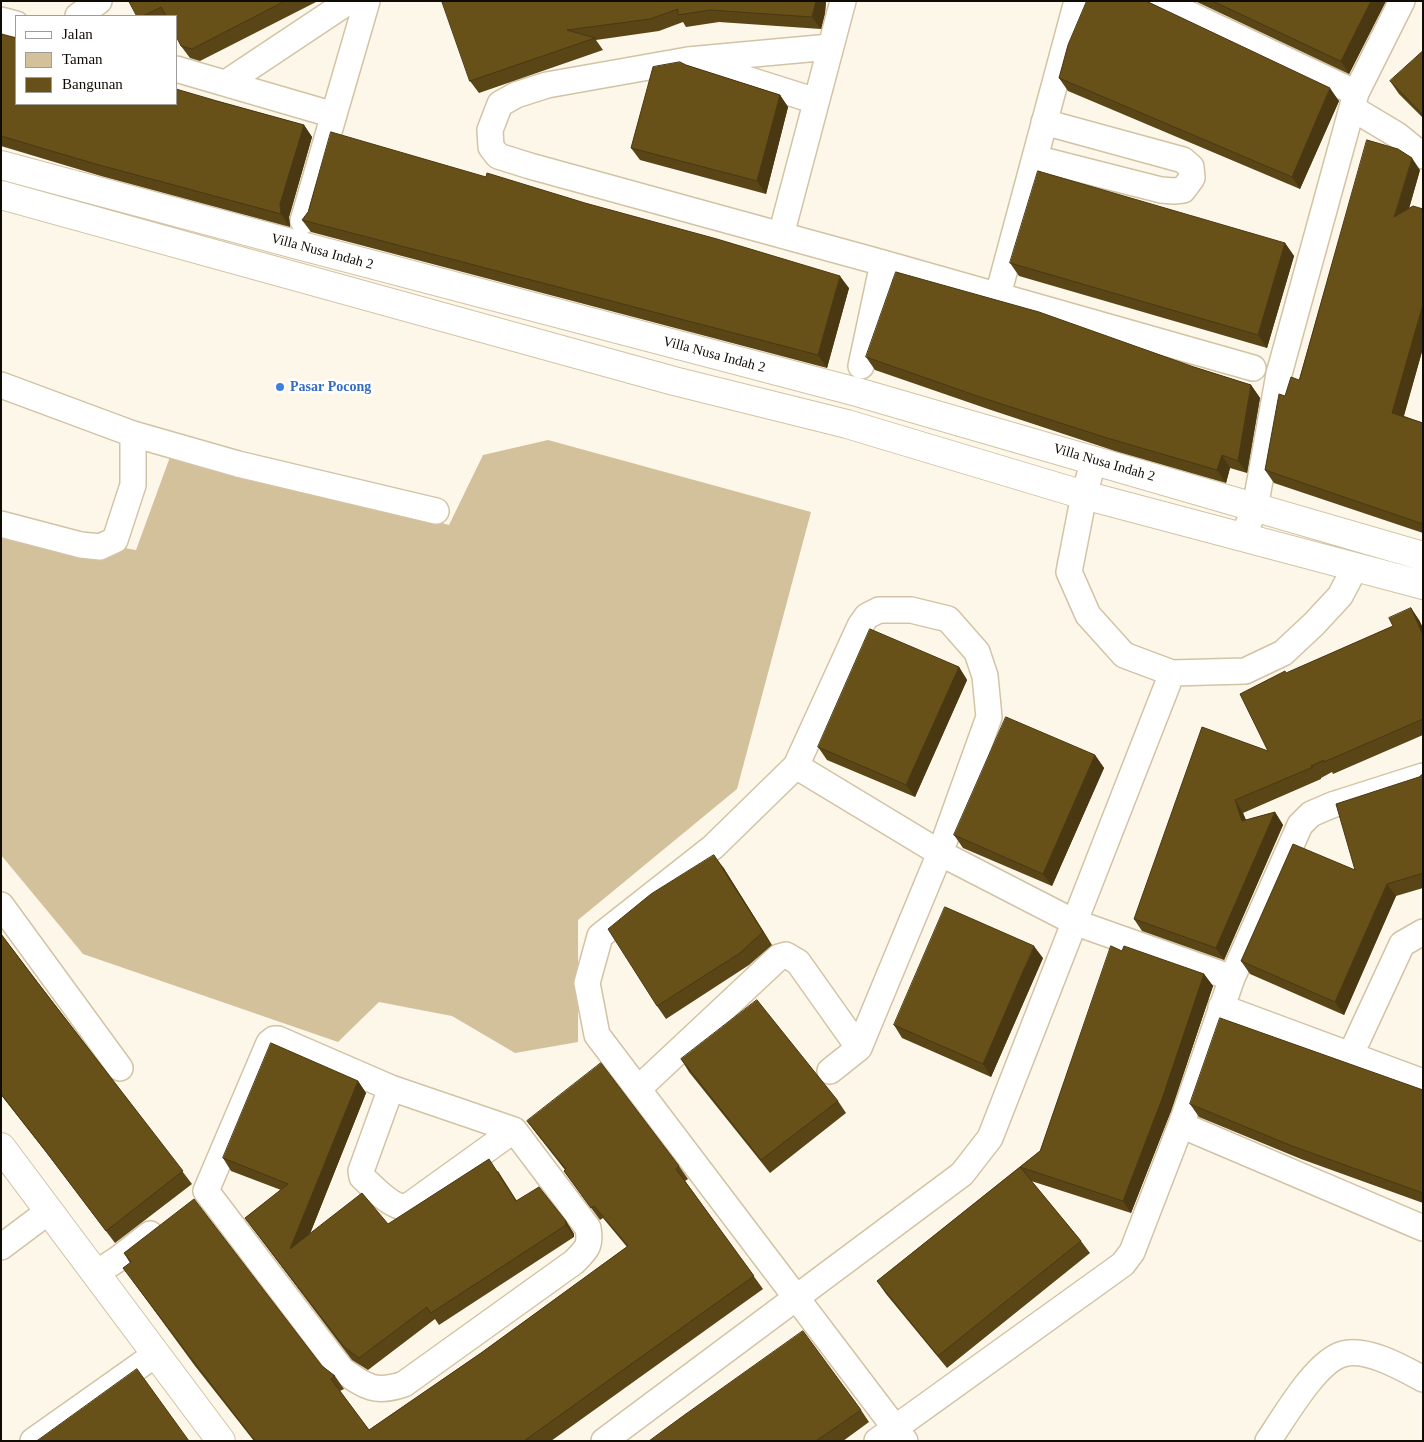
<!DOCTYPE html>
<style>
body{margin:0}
#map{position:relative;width:1424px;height:1442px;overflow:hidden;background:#fdf7ea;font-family:"Times New Roman",serif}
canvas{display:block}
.frame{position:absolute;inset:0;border:2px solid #100b03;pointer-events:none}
.legend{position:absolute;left:15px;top:15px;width:162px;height:90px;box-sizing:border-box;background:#fff;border:1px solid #9f9d9a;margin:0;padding:6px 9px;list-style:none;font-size:15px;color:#100b03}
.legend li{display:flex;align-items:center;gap:10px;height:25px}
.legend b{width:25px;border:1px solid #9f9d9a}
</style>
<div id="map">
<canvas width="1424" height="1442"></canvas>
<div class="frame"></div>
<ul class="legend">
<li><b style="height:6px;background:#fff"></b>Jalan</li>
<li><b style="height:14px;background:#d3c19c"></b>Taman</li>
<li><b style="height:14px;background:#685019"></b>Bangunan</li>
</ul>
</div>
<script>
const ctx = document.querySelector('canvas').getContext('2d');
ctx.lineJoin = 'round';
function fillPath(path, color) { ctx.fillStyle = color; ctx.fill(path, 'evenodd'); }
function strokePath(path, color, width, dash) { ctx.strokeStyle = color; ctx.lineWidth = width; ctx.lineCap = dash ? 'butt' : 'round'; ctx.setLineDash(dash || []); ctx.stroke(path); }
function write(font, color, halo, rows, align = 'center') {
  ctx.font = font + ' "Times New Roman",serif'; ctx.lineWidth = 5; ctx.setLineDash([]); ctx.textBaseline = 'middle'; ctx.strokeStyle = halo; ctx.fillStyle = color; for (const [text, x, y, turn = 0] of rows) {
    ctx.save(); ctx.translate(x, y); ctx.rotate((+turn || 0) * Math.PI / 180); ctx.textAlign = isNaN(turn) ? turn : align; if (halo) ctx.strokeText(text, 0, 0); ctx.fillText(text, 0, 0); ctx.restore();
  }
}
fillPath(new Path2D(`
 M548,440L811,512L737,789L578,920V1042L515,1053L452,1016L379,1002L338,1042L83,954L1,855V527L136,550L174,446L449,525L483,455Z`), '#d3c19c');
const street = new Path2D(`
 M1161,1L1356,93
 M78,16L99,1
 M1,20L16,24
 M830,47L688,60L547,85L516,95L500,104L490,130L491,147L498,156L530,166L883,263L1253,368
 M699,64L816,101
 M176,69L334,115
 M226,83L349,1
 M1352,108L1397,135L1423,156
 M1035,158L1161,190L1174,191L1183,190L1192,178L1191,167L1183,160L1044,122
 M303,221L367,1
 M781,235L843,1
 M998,295L1077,1
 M861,366L883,263
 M1,385L133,434V485L115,540L100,547L81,545L1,524
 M133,434L238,464L436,511
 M1094,460L1084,495L1069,572L1088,615L1124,655L1172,673L1245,671L1283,653L1314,624L1340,596L1356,566
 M1243,537L1255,508L1279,374L1352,108L1356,93L1402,1
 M796,766L940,853L1074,922L1232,978
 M1,905L120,1068
 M1221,1007L1423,1082
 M274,1039H278L391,1088L514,1130L588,1228C591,1246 587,1249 574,1262L404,1384C375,1394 366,1387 342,1370L206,1191L269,1043Z
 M1350,1056L1402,944L1423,932
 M830,1071L859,1048L940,853L989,717L985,676L977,652L948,619L911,610H879L867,616L860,626L796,766L713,847L600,936L587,983L597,1035L905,1441
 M391,1088L361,1171L362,1177C373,1187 392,1209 407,1207L514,1130
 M638,1089L779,957L786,955L798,962L859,1048
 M1181,1125L1423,1228
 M1,1247L49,1211
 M96,1273L118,1259L150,1234
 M33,1441L156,1354
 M604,1441L962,1174L990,1138L1172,673
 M877,1441L1123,1264L1132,1252L1181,1125L1232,978L1300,825L1311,814L1332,805L1423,776
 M1268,1441C1284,1418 1316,1361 1343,1354C1366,1347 1403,1368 1423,1379`);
const secondary = new Path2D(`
 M1,165L298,245L857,392L1423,556
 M1,195L674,381L847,424L1084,495L1423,585
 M1,1147L221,1441`);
strokePath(street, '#d3c3a5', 28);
strokePath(secondary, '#d3c3a5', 30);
strokePath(street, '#fff', 25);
strokePath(secondary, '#fff', 28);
fillPath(new Path2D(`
 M129,1H318L200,61L190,58L181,46L176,16H137Z
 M442,1H826L825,13L821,29L719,22L686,27L683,22L659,31L596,40L603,50L479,93L470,81Z
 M1087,1H1147L1339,101L1300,189L1068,91L1059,78Z
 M1195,1H1386L1349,74Z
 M1,34L16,104L217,101L304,125L312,137L289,217L290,227L101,176L1,146Z
 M1423,51V118L1399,94L1390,81Z
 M686,65L780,95L788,107L766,194L640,160L631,148Z
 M1420,170L1409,208L1423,209V348L1404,416L1423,423V533L1274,483L1265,470L1285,396L1299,380Z
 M302,220L849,288L827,368L311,232Z
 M1285,243L1294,256L1267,348L1019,276L1010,263Z
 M866,357L1194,367L1251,385L1260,398L1247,473L1230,468L1226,483L1115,451L988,409L875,370Z
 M1411,608L1419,620L1423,628V735L1333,774L1332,772L1321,778V779L1243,813L1246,820L1275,812L1283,825L1224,960L1142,931L1134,919L1268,751L1287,673L1393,626Z
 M959,667L967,680L915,797L827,760L818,747Z
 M1095,755L1104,768L1052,886L963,848L954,835Z
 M1423,774V888L1396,896L1344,1015L1250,974L1241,961L1355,870L1419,777Z
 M723,867L772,945L749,965L666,1019L657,1006Z
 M1,934L192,1184L115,1243L53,1161L1,1095Z
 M1122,951L1204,974L1213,986L1171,1111L1131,1213L1031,1181L1081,1241L1090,1253L947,1368L886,1294L877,1281L1040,1151Z
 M1043,958L991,1077L902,1038L894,1025Z
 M681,1059L838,1101L846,1113L770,1173L689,1072Z
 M358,1081L366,1093L310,1234L388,1224L498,1171L517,1201L566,1221L574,1234V1237L439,1325L435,1319L368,1370L352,1360L245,1218L281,1190L231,1171L223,1158Z
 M1423,1090V1203L1301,1159L1199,1117L1190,1104Z
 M527,1121L679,1166L688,1179L685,1181L763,1289L551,1441H254L195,1366L132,1280L130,1263L124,1253L322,1366L335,1376L344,1389L340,1391L369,1430L481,1353L627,1247L603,1218L600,1220L564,1171L565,1170L536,1133Z
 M861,1410L869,1422L843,1441H649Z`), '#594516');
fillPath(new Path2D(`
 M816,1H826L825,13L821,29L812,17Z
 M1371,1H1386L1349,74L1341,61Z
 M1330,88L1339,101L1300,189L1292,177Z
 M780,95L788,107L766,194L757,181Z
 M304,125L312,137L289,217L290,227L281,214L280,204Z
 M1412,158L1420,170L1403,230L1394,217Z
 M1285,243L1294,256L1267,348L1258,335Z
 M840,276L849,288L827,368L818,355Z
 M1423,304V348L1401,425L1392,413Z
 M1251,385L1260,398L1247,473L1238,461Z
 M1222,455L1230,468L1226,483L1217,470Z
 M1411,608L1419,620L1423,628V635Z
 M959,667L967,680L915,797L906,785Z
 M1095,755L1104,768L1052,886L1043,874Z
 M1235,800L1243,813L1251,833L1242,821Z
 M1275,812L1283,825L1224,960L1216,948Z
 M714,855L723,867L772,945L763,932Z
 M1387,884L1396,896L1344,1015L1335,1002Z
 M1034,946L1043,958L991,1077L983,1064Z
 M1204,974L1213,986L1171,1111L1131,1213L1123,1201Z
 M358,1081L366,1093L299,1261L290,1249Z
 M566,1221L574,1234V1237L566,1225Z`), '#493812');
const building = new Path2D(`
 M129,1H285L192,49L181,46L176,36V16H166L161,7L143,16H137Z
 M442,1H816L812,17L710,10L678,15V9L650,19L567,30L595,38L470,81Z
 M1087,1H1146L1330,88L1292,177L1059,78L1068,45Z
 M1213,1H1371L1341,61Z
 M1,34L16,38V104H176V89L217,101L304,125L280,204L281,214L92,163L1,136Z
 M1423,51V115L1390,81Z
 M680,62L686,65L780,95L757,181L631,148L653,67Z
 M331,132L486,177L487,173L585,203L717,239L840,276L818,355L302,220L308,212Z
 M1367,140L1398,149L1412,158L1394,217L1413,206L1423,209V304L1392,413L1423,423V524L1265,470L1279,394L1285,396L1291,377L1299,380Z
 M1038,171L1285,243L1258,335L1010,263Z
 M896,272L1039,312L1194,367L1251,385L1238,461L1222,455L1217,470L1107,438L980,397L866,357Z
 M1411,608L1423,635V719L1324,762V760L1311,766L1313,767L1235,800L1242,821L1275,812L1216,948L1134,919L1202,727L1268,751L1240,694L1285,671L1286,673L1393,626L1389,618Z
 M870,629L959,667L906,785L818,747Z
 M1006,717L1095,755L1043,874L954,835Z
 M1423,774V873L1387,884L1335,1002L1241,961L1293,844L1355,870L1336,804L1419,777Z
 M714,855L763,932L740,953L657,1006L608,929L651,894Z
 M945,907L1034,946L983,1064L894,1025Z
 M1,934L37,982L183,1171L106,1231L44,1149L1,1094Z
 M1111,946L1122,951L1124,946L1204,974L1162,1099L1123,1201L1020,1167L1081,1241L938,1356L877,1281L1040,1151Z
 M757,1000L838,1101L761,1160L681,1059Z
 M1220,1018L1423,1090V1193L1292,1146L1190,1104Z
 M271,1043L358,1081L290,1249L362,1193L388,1224L489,1159L516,1201L539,1187L566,1221V1225L431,1313L427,1307L359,1358L344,1347L245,1218L288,1184L223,1158Z
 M601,1063L679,1166L676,1169L754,1276L524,1441H255L187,1353L123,1268L131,1262L124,1253L194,1199L322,1366L335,1376L331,1379L369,1430L481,1353L628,1246L594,1206L591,1208L564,1171L566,1169L527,1121Z
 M803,1331L861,1410L816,1441H649L683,1416Z
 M137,1369L189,1441H37Z`);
fillPath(building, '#685019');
strokePath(building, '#493812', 1);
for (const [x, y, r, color] of [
 [280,387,5,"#3f7fe0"]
]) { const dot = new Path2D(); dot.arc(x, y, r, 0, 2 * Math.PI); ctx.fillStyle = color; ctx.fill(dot); strokePath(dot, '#fff', 2); }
write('14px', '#100b03', '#fff', [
 ["Villa Nusa Indah 2",322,252,15],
 ["Villa Nusa Indah 2",714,355,15],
 ["Villa Nusa Indah 2",1104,463,16]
]);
write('bold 14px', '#366cbe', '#fff', [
 ["Pasar Pocong",290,387]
], 'left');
</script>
